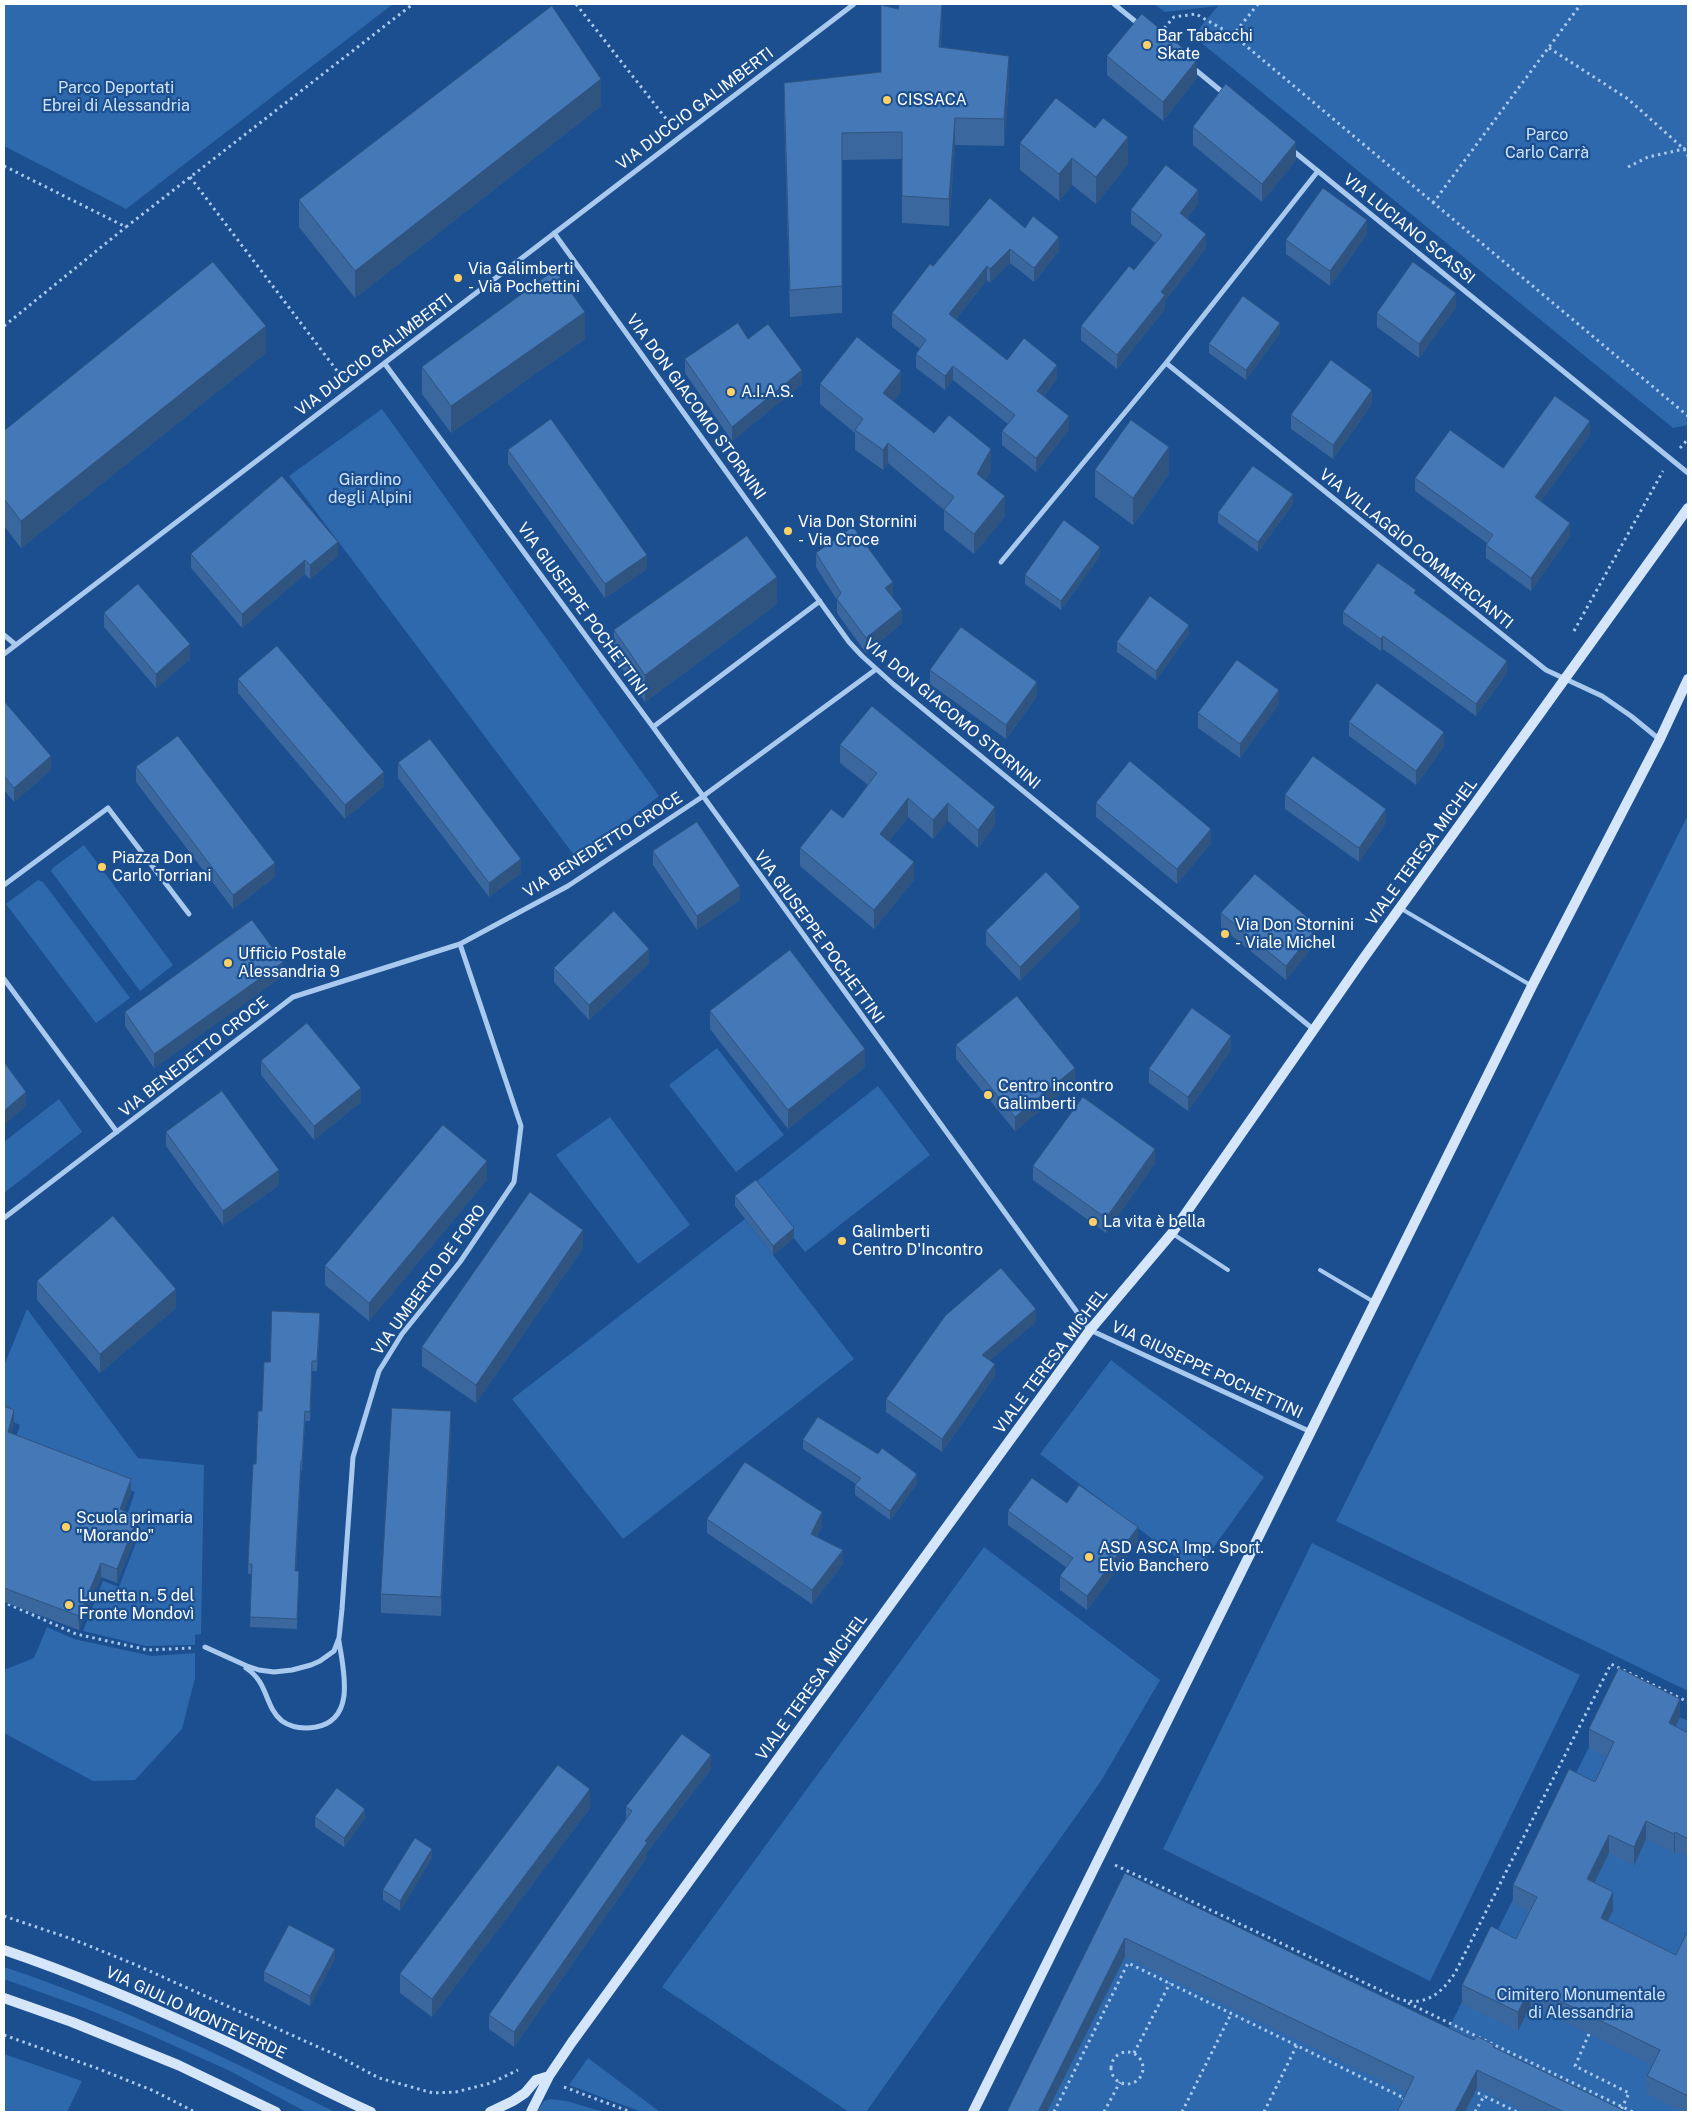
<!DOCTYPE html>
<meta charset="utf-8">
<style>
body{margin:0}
#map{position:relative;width:1692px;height:2116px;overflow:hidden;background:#1b4f8f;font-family:"Public Sans",sans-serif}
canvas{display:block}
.frame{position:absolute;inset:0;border:5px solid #fff;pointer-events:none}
</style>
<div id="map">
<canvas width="1692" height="2116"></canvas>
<div class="frame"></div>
</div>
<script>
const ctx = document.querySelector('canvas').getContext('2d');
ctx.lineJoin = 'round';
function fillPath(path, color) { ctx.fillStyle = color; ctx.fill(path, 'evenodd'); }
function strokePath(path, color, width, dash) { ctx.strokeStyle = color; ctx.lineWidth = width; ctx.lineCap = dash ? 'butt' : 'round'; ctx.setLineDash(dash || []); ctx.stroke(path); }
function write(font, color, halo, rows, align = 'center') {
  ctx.font = font + ' "Public Sans",sans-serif'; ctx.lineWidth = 4.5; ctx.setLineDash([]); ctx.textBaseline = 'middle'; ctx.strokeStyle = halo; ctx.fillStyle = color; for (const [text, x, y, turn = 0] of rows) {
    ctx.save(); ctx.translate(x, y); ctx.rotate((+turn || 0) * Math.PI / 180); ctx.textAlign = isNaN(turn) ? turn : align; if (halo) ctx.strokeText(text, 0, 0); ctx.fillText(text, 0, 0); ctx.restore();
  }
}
fillPath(new Path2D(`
 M4,4H393L126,209L4,146Z
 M1154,4H1688V425L1673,428L1193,36L1218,6L1165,12Z
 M382,409L659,796L577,859L289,476Z
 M1688,815V1691L1336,1521Z
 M84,845L173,965L140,991L51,871L54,867Z
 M38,880L43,882L130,998L96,1023L6,904Z
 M717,1048L784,1135L736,1172L669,1085Z
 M878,1086L930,1155L805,1252L752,1185Z
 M59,1099L82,1132L4,1193V1142Z
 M610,1117L690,1225L638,1264L556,1155Z
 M745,1219L854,1359L623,1539L512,1399Z
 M27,1309L138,1458L204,1465L201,1634L195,1635V1645L146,1646L83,1631L103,1581L119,1587L141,1529L125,1521L135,1492L13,1445L20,1425L4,1418V1366Z
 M1111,1360L1264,1477L1196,1572L1040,1454Z
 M1312,1543L1580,1675L1430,1981L1163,1849Z
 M984,1547L1160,1680L1101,1781L866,2112H849L662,1987Z
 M47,1627L74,1639L152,1656L195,1653V1678L182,1729L135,1780L93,1781L4,1733V1670L34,1658Z
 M1619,1687L1688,1721V2112H1017L1125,1891L1442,2042Z
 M4,1967C119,2005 227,2059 335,2112H306L230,2071L148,2034L87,2009L4,1979Z
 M4,2054L82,2081L67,2112H4Z
 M588,2058L660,2112H642L569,2085Z
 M550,2099L566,2101L604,2112H537L544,2101Z`), '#2e69ad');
strokePath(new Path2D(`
 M576,4L671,125
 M1160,33L1174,17L1196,14L1233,35L1258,4
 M1233,35L1688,416
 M1549,48L1628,99L1684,149L1688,156
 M4,166L126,227L413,4
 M1628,167L1648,157L1684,149L1688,144
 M190,177L341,376
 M1433,203L1581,4
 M4,326L126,227
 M1680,448L1688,439
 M1574,631L1663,471
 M8,1604L76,1634L148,1650L191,1648
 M1115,1865L1399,1999C1425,2007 1441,1994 1455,1973L1611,1664L1688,1702
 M4,1916L72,1939L134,1964L336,2055L379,2078L433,2093L456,2092L491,2083L518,2070
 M1408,2003L1633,2112
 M1589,2034L1575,2066L1629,2093L1620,2112
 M4,2035L99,2069L154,2091L195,2112
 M1111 2068a16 16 0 1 1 32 0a16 16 0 1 1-32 0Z
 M1134,2053L1170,1983
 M564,2087L631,2112
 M1472,2090L1484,2096
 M1054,2112L1128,1963L1404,2098L1403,2100
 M1104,2112L1120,2082
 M1182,2112L1231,2014
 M1264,2112L1297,2045
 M1475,2112L1484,2096L1517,2112`), '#a9c9ee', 3, [2.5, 4]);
strokePath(new Path2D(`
 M1400,908L1532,986
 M1173,1234L1228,1270
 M1320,1270L1374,1302`), '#a9c9ee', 4);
strokePath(new Path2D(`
 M1114,4L1141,26
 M1192,67L1226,95
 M1292,150L1688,473
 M554,233L849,642L862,656L893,684L1313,1029
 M1166,363L1546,670L1602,696L1631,716L1659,739
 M385,364L653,727L1090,1330L1311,1432
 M1001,562L1166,363L1318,171
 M4,635L16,645
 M4,654L854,4
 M653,727L820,601
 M4,885L108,808L189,914
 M4,979L117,1132
 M4,1218L293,997L460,944L568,886L702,797L875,670
 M205,1647L247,1666L259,1670L274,1672L292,1670L311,1665L320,1661L334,1651L339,1638L342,1609L353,1457L379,1371L402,1334L460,1262L514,1182L521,1126L460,944
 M246,1668C269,1683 264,1706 282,1721C292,1728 304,1729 316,1727C357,1719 343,1669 339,1641`), '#a9c9ee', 5);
strokePath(new Path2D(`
 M4,1950C81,1976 155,2008 228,2042C276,2065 323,2091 371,2112
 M4,1998L72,2022L178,2065L276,2112
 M490,2112L513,2101L525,2093L536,2080L549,2076
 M531,2112L549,2076L572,2042L1090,1330L1172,1233L1363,959L1688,508
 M973,2112L1532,986L1660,739L1688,679`), '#d6e6fa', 10);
fillPath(new Path2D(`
 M942,4L941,47L1009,83L1004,146L955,145L949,226L902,223V159L842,160V313L790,317L784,110V83L881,72L898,9Z
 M1107,56L1197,78L1163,121L1107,75Z
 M601,106L355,298L299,227V200Z
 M1193,127L1296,160L1262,202L1193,145Z
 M1020,143L1128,164L1096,204L1072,185L1059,201L1020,170Z
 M1198,204L1187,218L1206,248L1165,301V309L1117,369L1081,340V326L1134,270L1155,243L1131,224V210Z
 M1025,228L1059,251L1034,282L1010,263L990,283L987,280L956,319L1007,360L1057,379L1044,396L1069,430L1036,472L1002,445V431L1008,424L953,380L945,390L916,368V354L920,349L892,327V313L933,266Z
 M1367,234L1330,286L1286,254V240Z
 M1456,307L1419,358L1377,327V313Z
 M1280,333L1246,380L1209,353V344Z
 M585,339L451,433L422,394V367Z
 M748,339L802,384L732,441L685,373V359Z
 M266,353L21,548L4,526V431Z
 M820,384L901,392L893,401L934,433L991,470L985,480L1005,516L974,554L944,530V510L888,463L883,470L855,450V433L820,404Z
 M1372,404L1333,459L1291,429V415Z
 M1590,434L1541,501L1570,536L1531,591L1486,558V545L1487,543L1415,491V478L1503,468Z
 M508,450L647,569L605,598L508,464Z
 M1095,470L1169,474L1133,525L1095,497Z
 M1293,504L1258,552L1218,523V513Z
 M816,553L893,596L892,597L902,623L866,653L837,613V600L816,567Z
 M191,554L338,556L310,579L305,574L242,628L191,568Z
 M1100,556L1061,610L1025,584V575Z
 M1416,594L1507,673L1476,716L1383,649L1381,651L1343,624V612Z
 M777,604L645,702L614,657V630Z
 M104,613L190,659L156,688L104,627Z
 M1189,634L1156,680L1117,652V642Z
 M930,670L1037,696L1006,739L930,684Z
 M238,679L384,786L345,819L238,693Z
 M4,701L51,770L14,802L4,790Z
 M1279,704L1240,758L1198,728V713Z
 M1349,722L1444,746L1416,785L1349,736Z
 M840,745L995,825L978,848L948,821L933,839L908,817L889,841L914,880L874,929L800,866V848L843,818L868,785L840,763Z
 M398,763L521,873L489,897L398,778Z
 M136,767L275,877L233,909L136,782Z
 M1285,795L1386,823L1359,862L1285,809Z
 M1096,803L1211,843L1177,884L1096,817Z
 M653,851L740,900L697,930L653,865Z
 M1221,913L1318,940L1286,980L1221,927Z
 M1080,921L1020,981L986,945V931Z
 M649,964L589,1020L554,982V968Z
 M283,976L154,1068L125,1026V1012Z
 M710,1011L865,1067L788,1129L710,1029Z
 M956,1045L1075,1082L1015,1131L956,1059Z
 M1231,1050L1188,1111L1149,1083V1069Z
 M261,1061L361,1102L314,1140L261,1075Z
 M166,1132L279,1185L223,1225L166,1146Z
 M1155,1163L1106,1233L1033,1180V1166Z
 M487,1180L369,1321L325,1285V1266Z
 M735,1196L794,1238L773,1255L735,1206Z
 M583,1248L476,1403L422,1366V1347Z
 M37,1281L176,1308L100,1373L37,1300Z
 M1036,1322L990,1360L995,1376L942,1452L886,1412V1399Z
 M320,1323L317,1371H312L310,1421H305L302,1471H301L296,1571L299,1581L297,1629L250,1627L252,1574H248V1564L256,1464L262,1411Z
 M4,1406L14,1424L11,1434L131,1493L124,1511L138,1531L117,1583L101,1577L79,1630L4,1602Z
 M451,1430L441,1616L381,1613V1594Z
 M803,1440L878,1454L917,1484L890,1520L855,1495V1485L856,1484L803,1449Z
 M1067,1503L1138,1541L1087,1610L1060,1590V1576L1067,1568L1008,1525V1511Z
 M707,1519L822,1526L817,1536L843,1564L812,1604L707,1533Z
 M1680,1717L1676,1727L1688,1733V1857L1675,1851L1674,1853L1646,1839L1634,1866L1609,1853L1594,1883L1613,1910L1608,1921L1676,1955L1688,1930V2112H1684L1647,2094V2076L1652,2065L1531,2005L1518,2031L1462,2004V1985L1516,1939L1530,1912L1513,1903V1885L1595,1782L1607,1757L1589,1748V1729Z
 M711,1769L647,1852V1857L514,2047L489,2029V2015L626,1820V1807Z
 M590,1808L432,2017L400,1993V1974Z
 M315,1817L365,1818L344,1847L315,1827Z
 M432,1858L400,1911L383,1900V1890Z
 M1125,1873L1474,2040L1494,2048L1627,2112H1526L1477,2088L1465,2112H1397L1406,2092L1125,1957L1047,2112Z
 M335,1958L310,2006L264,1981V1972Z`), '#3a679d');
fillPath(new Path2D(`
 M942,4V14L939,74V47Z
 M1009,56V83L1004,146V119Z
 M1197,60V78L1163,121V102Z
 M601,79V106L355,298V271Z
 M955,118V145L949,226V199Z
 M1128,137V164L1096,204V177Z
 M1296,142V160L1262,202V184Z
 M1072,158V185L1059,201V174Z
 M1198,190V204L1180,227V213Z
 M1367,220V234L1330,286V271Z
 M1206,234V248L1165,301V309L1117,369V355L1161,292Z
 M1059,237V251L1034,282V268Z
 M1010,249V263L990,283V269Z
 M987,266V280L949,328V314Z
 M1456,293V307L1419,358V344Z
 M585,312V339L451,433V406Z
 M1280,323V333L1246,380V370Z
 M266,326V353L21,548V521Z
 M1057,365V379L1037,405V391Z
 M953,366V380L945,390V376Z
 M802,370V384L732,441V427Z
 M901,371V392L883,413V393Z
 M1372,390V404L1333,459V445Z
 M1069,416V430L1036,472V458Z
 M1590,421V434L1535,510V497Z
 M888,443V463L883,470V450Z
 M1169,447V474L1133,525V498Z
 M991,449V470L977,494V474Z
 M1293,494V504L1258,552V542Z
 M1005,496V516L974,554V534Z
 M1570,523V536L1531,591V578Z
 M338,542V556L310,579V565Z
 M1100,547V556L1061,610V601Z
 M647,555V569L605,598V584Z
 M305,560V574L242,628V614Z
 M777,577V604L645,702V675Z
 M893,582V596L885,602V588Z
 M902,609V623L866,653V638Z
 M1189,625V634L1156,680V671Z
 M1383,636V649L1381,651V639Z
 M190,644V659L156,688V674Z
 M1507,661V673L1476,716V704Z
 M1037,682V696L1006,739V725Z
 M1279,690V704L1240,758V744Z
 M1444,732V746L1416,785V771Z
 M51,756V770L14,802V788Z
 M384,772V786L345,819V805Z
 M908,798V817L880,852V834Z
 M948,803V821L933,839V820Z
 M995,807V825L978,848V830Z
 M1386,809V823L1359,862V848Z
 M1211,829V843L1177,884V869Z
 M521,859V873L489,897V883Z
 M914,862V880L874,929V910Z
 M275,863V877L233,909V895Z
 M740,886V900L697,930V916Z
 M1080,907V921L1020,981V967Z
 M1318,926V940L1286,980V966Z
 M649,949V964L589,1020V1005Z
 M283,962V976L154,1068V1054Z
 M1231,1036V1050L1188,1111V1097Z
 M865,1049V1067L788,1129V1110Z
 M1075,1068V1082L1015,1131V1117Z
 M361,1088V1102L314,1140V1126Z
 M26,1092V1106L4,1125V1111Z
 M1155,1149V1163L1106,1233V1218Z
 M487,1161V1180L369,1321V1303Z
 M279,1170V1185L223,1225V1211Z
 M794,1228V1238L773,1255V1246Z
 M583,1230V1248L476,1403V1385Z
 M176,1289V1308L100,1373V1354Z
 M1036,1309V1322L982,1367V1355Z
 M995,1364V1376L942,1452V1439Z
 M14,1410V1424L8,1446V1432Z
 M451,1411V1430L441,1616V1597Z
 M301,1461V1471L295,1581V1571Z
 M917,1474V1484L890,1520V1511Z
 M131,1479V1493L120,1523V1509Z
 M822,1512V1526L811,1548V1534Z
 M138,1517V1531L117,1583V1569Z
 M1138,1527V1541L1087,1610V1596Z
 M843,1550V1564L812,1604V1590Z
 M101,1563V1577L79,1630V1616Z
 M1680,1699V1717L1669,1742V1723Z
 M711,1755V1769L647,1852V1857L514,2047V2032L645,1841Z
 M590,1789V1808L432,2017V1999Z
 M365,1809V1818L344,1847V1838Z
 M1646,1821V1839L1634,1866V1847Z
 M1675,1832V1851L1674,1853V1834Z
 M1609,1835V1853L1587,1898V1879Z
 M432,1849V1858L400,1911V1901Z
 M1613,1892V1910L1601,1936V1918Z
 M1125,1938V1957L1047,2112H1038Z
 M335,1949V1958L310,2006V1996Z
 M1531,1987V2005L1518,2031V2012Z
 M1477,2070V2088L1465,2112H1455Z`), '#305480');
const building = new Path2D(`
 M899,4H942L939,47L1009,56L1004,119L955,118L949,199L902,196V132L842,133V286L790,290L784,83L881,72V5L898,9Z
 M552,6L601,79L355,271L299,200Z
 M1142,14L1197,60L1163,102L1107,56Z
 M1226,84L1296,142L1262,184L1193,127Z
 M1056,98L1095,128L1103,118L1128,137L1096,177L1072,158L1059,174L1020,143Z
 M1166,165L1198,190L1180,213L1206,234L1161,292L1165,295L1117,355L1081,326L1129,266L1134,270L1162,235L1131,210Z
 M1323,188L1367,220L1330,271L1286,240Z
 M990,198L1025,228L1033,216L1059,237L1034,268L1010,249L990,269L987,266L949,314L1007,360L1024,338L1057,365L1037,391L1069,416L1036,458L1002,431L1015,415L953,366L945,376L916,354L926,340L892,313L930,264L933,266Z
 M213,262L266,326L21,521L4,499V431Z
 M1413,262L1456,293L1419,344L1377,313Z
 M555,270L585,312L451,406L422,367Z
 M1243,296L1280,323L1246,370L1209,344Z
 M738,323L748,339L768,324L802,370L732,427L685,359Z
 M857,337L901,371L883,393L934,433L949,415L991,449L977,474L1005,496L974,534L944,510L954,497L888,443L883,450L855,430L863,419L820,384Z
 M1331,360L1372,390L1333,445L1291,415Z
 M1555,396L1590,421L1535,497L1570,523L1531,578L1486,545L1493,535L1415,478L1450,430L1503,468Z
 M551,419L647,555L605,584L508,450Z
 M1131,420L1169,447L1133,498L1095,470Z
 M1253,466L1293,494L1258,542L1218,513Z
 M282,476L338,542L310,565L305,560L242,614L191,554Z
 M1064,520L1100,547L1061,601L1025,575Z
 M853,527L893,582L885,588L902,609L866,638L837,599L841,593L816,553Z
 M747,536L777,577L645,675L614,630Z
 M1378,563L1416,590L1414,593L1507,661L1476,704L1383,636L1381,639L1343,612Z
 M138,584L190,644L156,674L104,613Z
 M1150,596L1189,625L1156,671L1117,642Z
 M961,627L1037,682L1006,725L930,670Z
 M277,646L384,772L345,805L238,679Z
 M1237,660L1279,690L1240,744L1198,713Z
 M1377,683L1444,732L1416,771L1349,722Z
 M4,701L51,756L14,788L4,776Z
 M872,706L995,807L978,830L948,803L933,820L908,798L880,834L914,862L874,910L800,848L831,809L843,818L877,773L840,745Z
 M178,736L275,863L233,895L136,767Z
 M430,739L521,859L489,883L398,763Z
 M1313,756L1386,809L1359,848L1285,795Z
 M1130,761L1211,829L1177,869L1096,803Z
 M697,822L740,886L697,916L653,851Z
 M1046,872L1080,907L1020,967L986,931Z
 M1255,874L1318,926L1286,966L1221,913Z
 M614,911L649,949L589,1005L554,968Z
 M252,920L283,962L154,1054L125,1012Z
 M790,950L865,1049L788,1110L710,1011Z
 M1017,996L1075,1068L1015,1117L956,1045Z
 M1192,1008L1231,1036L1188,1097L1149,1069Z
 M307,1023L361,1088L314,1126L261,1061Z
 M4,1062L26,1092L4,1111Z
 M222,1091L279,1170L223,1211L166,1132Z
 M1083,1097L1155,1149L1106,1218L1033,1166Z
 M443,1125L487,1161L369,1303L325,1266Z
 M756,1180L794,1228L773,1246L735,1196Z
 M530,1192L583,1230L476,1385L422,1347Z
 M113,1216L176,1289L100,1354L37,1281Z
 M1001,1268L1036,1309L982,1355L995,1364L942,1439L886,1399L945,1316Z
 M272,1311L320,1313L317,1361H312L310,1412L305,1411L302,1461H301L295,1571H299L297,1619L250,1617L252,1564H248L253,1464H256L258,1411H262L264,1362H270Z
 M4,1406L14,1410L8,1432L131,1479L120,1509L138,1517L117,1569L101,1563L79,1616L4,1588Z
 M392,1408L451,1411L441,1597L381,1594Z
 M818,1417L878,1454L882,1448L917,1474L890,1511L855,1485L861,1478L803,1440Z
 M745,1462L822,1512L811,1534L843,1550L812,1590L707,1519Z
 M1032,1478L1067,1503L1079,1485L1138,1527L1087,1596L1060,1576L1073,1558L1008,1511Z
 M1619,1668L1680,1699L1669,1723L1688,1733V1839L1675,1832L1674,1834L1646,1821L1634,1847L1609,1835L1587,1879L1613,1892L1601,1918L1676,1955L1688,1930V2096L1647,2076L1660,2050L1589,2015L1531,1987L1518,2012L1462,1985L1491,1926L1516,1939L1537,1897L1513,1885L1569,1769L1595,1782L1614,1742L1589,1729Z
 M682,1734L711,1755L645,1841L647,1843L514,2032L489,2015L632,1811L626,1807Z
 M558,1765L590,1789L432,1999L400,1974Z
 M337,1788L365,1809L344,1838L315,1817Z
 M415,1838L432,1849L400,1901L383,1890Z
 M1125,1873L1474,2040L1477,2036L1494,2045L1493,2047L1627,2112H1564L1477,2070L1455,2112H1397L1414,2077L1125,1938L1038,2112H1007Z
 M289,1925L335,1949L310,1996L264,1972Z`);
fillPath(building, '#4478b7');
strokePath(building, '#305480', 1);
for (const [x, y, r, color] of [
 [1147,45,5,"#ffd166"],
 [887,100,5,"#ffd166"],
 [458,278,5,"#ffd166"],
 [731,392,5,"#ffd166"],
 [788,531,5,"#ffd166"],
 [102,867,5,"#ffd166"],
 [1225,934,5,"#ffd166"],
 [228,963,5,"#ffd166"],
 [988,1095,5,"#ffd166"],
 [1093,1222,5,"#ffd166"],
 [842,1241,5,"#ffd166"],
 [66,1527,5,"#ffd166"],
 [1089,1557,5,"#ffd166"],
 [69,1605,5,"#ffd166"]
]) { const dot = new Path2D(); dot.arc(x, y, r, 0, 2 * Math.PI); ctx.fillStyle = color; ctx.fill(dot); strokePath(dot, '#1b4f8f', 2); }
write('16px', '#fff', '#1b4f8f', [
 ["Bar Tabacchi",1157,36],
 ["Skate",1157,54],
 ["CISSACA",897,100],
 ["Via Galimberti",468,269],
 ["- Via Pochettini",468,287],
 ["A.I.A.S.",741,392],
 ["Via Don Stornini",798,522],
 ["- Via Croce",798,540],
 ["Piazza Don",112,858],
 ["Carlo Torriani",112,876],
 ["Via Don Stornini",1235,925],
 ["- Viale Michel",1235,943],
 ["Ufficio Postale",238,954],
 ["Alessandria 9",238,972],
 ["Centro incontro",998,1086],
 ["Galimberti",998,1104],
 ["La vita è bella",1103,1222],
 ["Galimberti",852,1232],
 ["Centro D'Incontro",852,1250],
 ["Scuola primaria",76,1518],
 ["\"Morando\"",76,1536],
 ["ASD ASCA Imp. Sport.",1099,1548],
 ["Elvio Banchero",1099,1566],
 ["Lunetta n. 5 del",79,1596],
 ["Fronte Mondovì",79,1614]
], 'left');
write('16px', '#cfe3fa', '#1b4f8f', [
 ["Parco Deportati",116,88],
 ["Ebrei di Alessandria",116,106],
 ["Parco",1547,135],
 ["Carlo Carrà",1547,153],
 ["Giardino",370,480],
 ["degli Alpini",370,498],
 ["Cimitero Monumentale",1581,1995],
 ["di Alessandria",1581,2013]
]);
write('16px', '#fff', '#1b4f8f', [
 ["VIA DUCCIO GALIMBERTI",695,109,-37],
 ["VIA LUCIANO SCASSI",1409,229,39],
 ["VIA DUCCIO GALIMBERTI",374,355,-37],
 ["VIA DON GIACOMO STORNINI",696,407,54],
 ["VIA VILLAGGIO COMMERCIANTI",1416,549,39],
 ["VIA GIUSEPPE POCHETTINI",582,609,54],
 ["VIA DON GIACOMO STORNINI",952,714,40],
 ["VIA BENEDETTO CROCE",603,845,-32],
 ["VIALE TERESA MICHEL",1422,852,-54],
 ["VIA GIUSEPPE POCHETTINI",819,937,54],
 ["VIA BENEDETTO CROCE",194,1057,-38],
 ["VIA UMBERTO DE FORO",429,1280,-54],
 ["VIALE TERESA MICHEL",1051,1361,-53],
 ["VIA GIUSEPPE POCHETTINI",1207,1370,25],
 ["VIALE TERESA MICHEL",812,1687,-54],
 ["VIA GIULIO MONTEVERDE",196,2013,25]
]);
</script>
